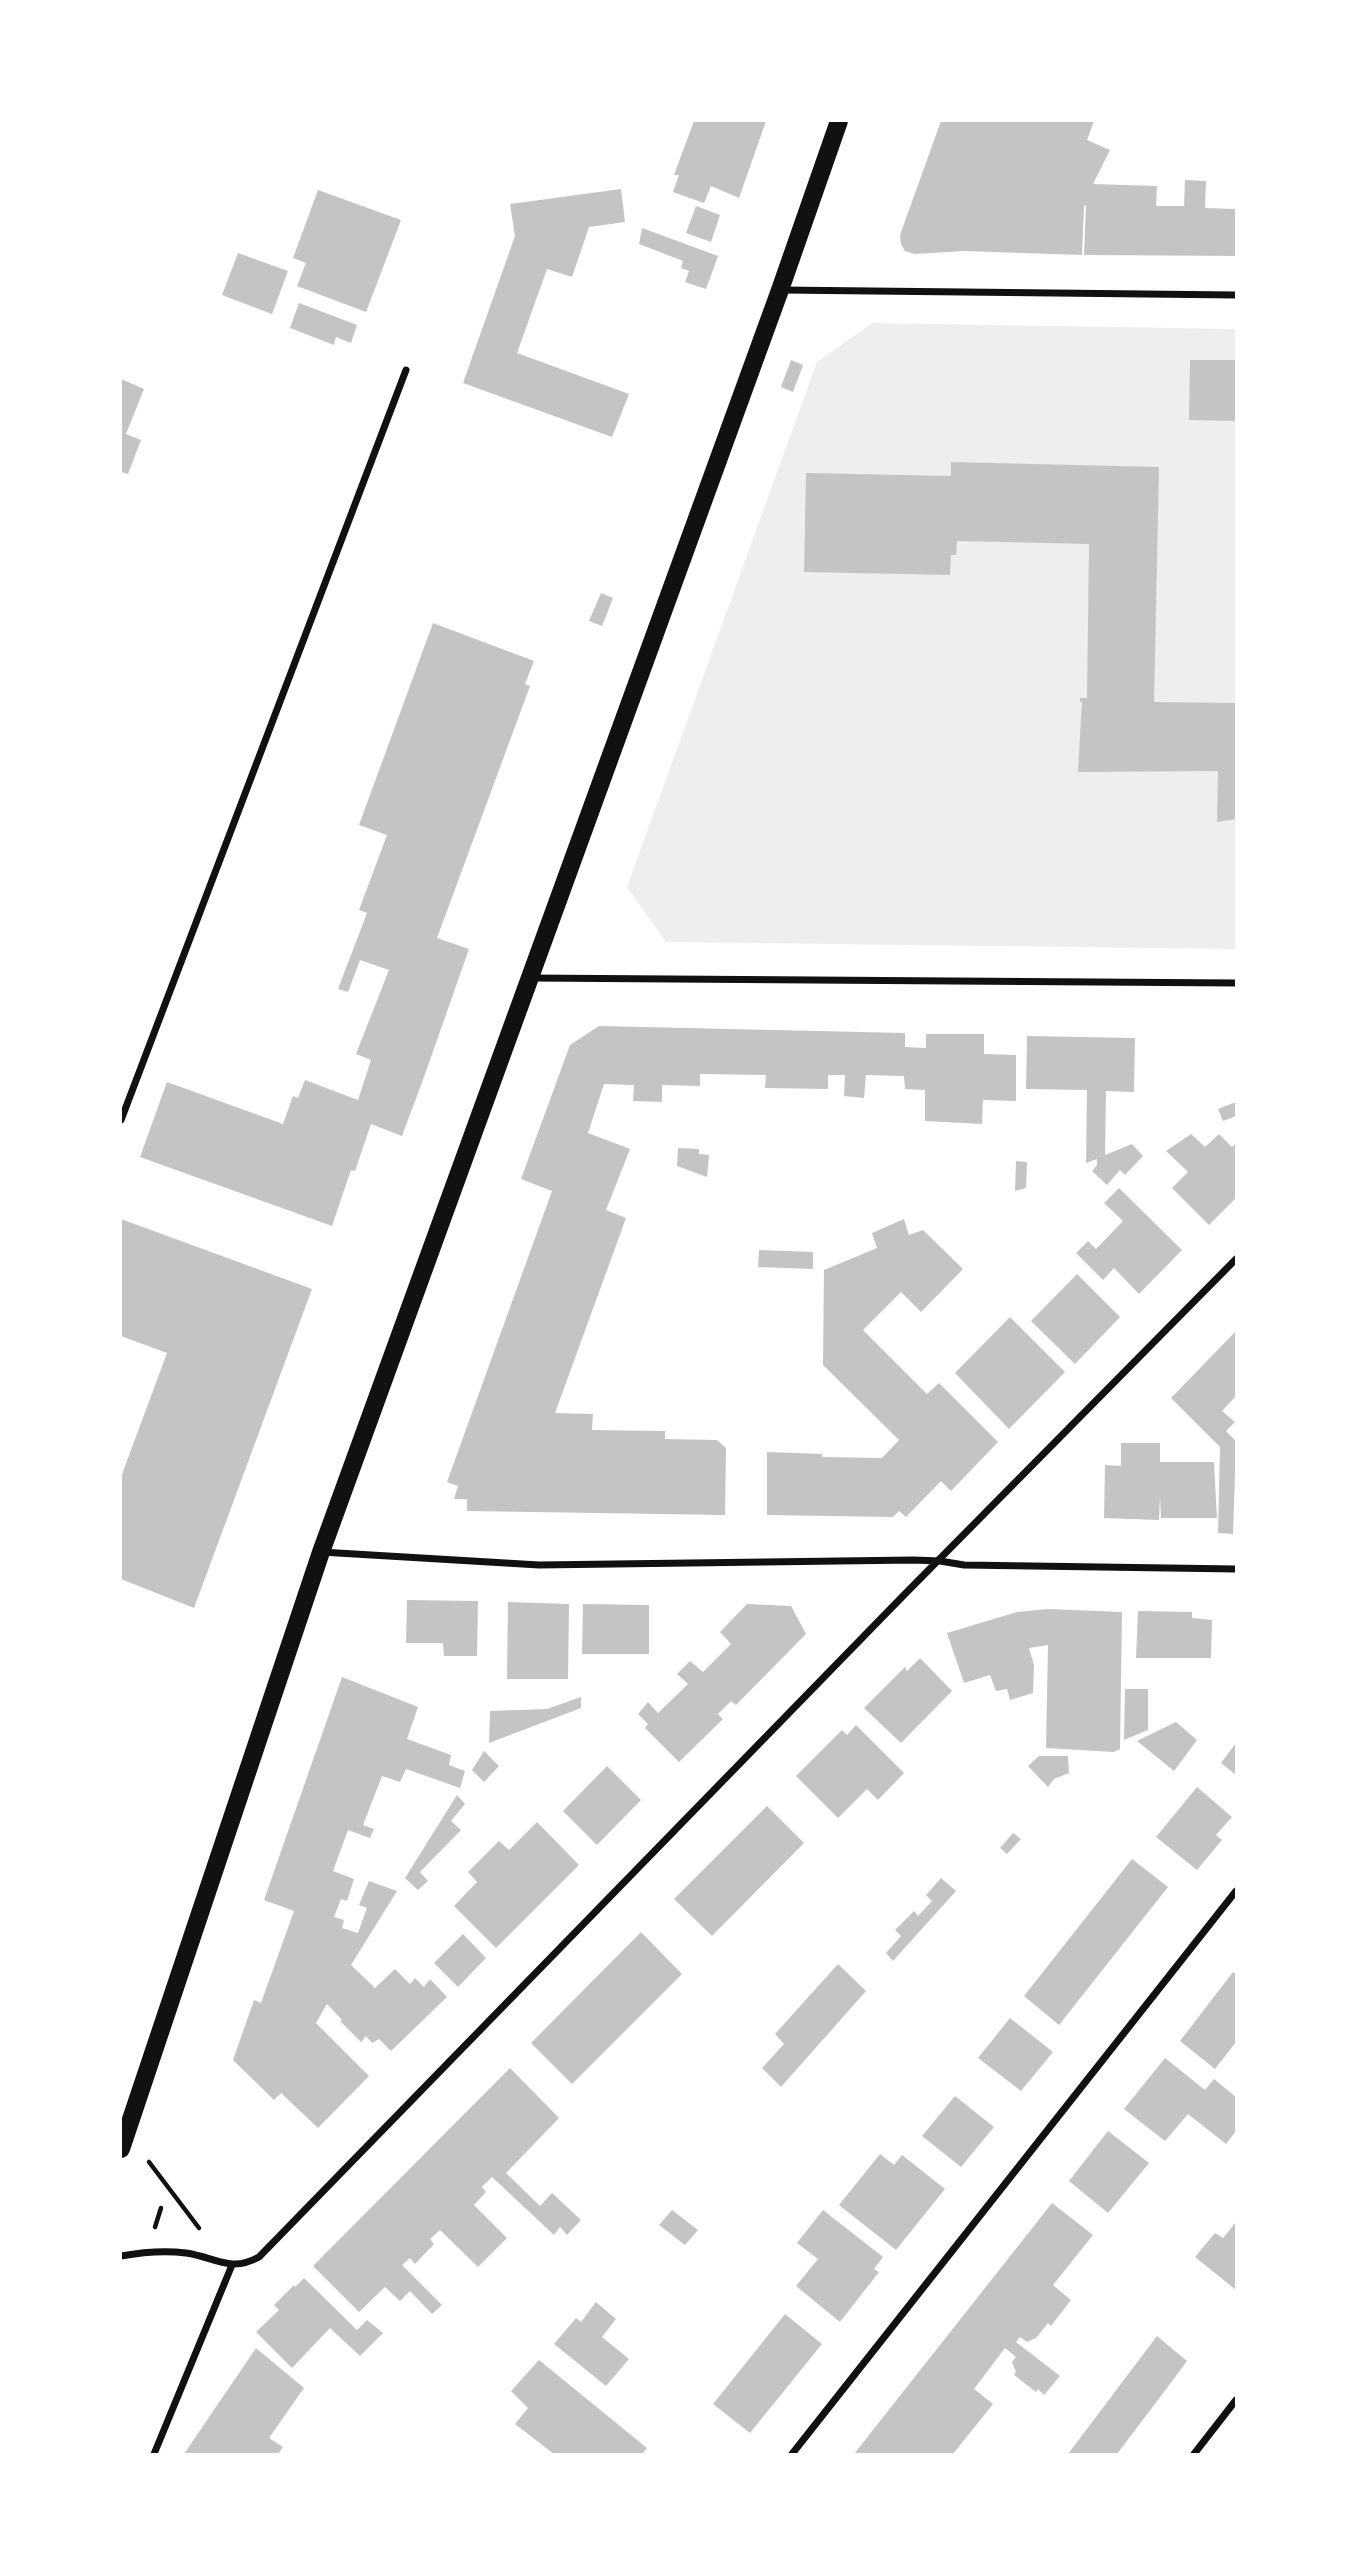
<!DOCTYPE html>
<style>
body{margin:0}
#map{position:relative;width:1357px;height:2575px;overflow:hidden;background:#fff;font-family:"Golos Text",sans-serif}
canvas{display:block}
.frame{position:absolute;inset:0;border:122px solid #fff;pointer-events:none}
</style>
<div id="map">
<canvas width="1357" height="2575"></canvas>
<div class="frame"></div>
</div>
<script>
const ctx = document.querySelector('canvas').getContext('2d');
ctx.lineJoin = 'round';
function fillPath(path, color) { ctx.fillStyle = color; ctx.fill(path, 'evenodd'); }
function strokePath(path, color, width, dash) { ctx.strokeStyle = color; ctx.lineWidth = width; ctx.lineCap = dash ? 'butt' : 'round'; ctx.setLineDash(dash || []); ctx.stroke(path); }
fillPath(new Path2D(`
 M872,323L1236,329V949L666,942L627,887L817,362Z`), '#eee');
fillPath(new Path2D(`
 M694,121H766L739,198L711,186L704,203L673,192L679,175H674Z
 M941,121H1094L1087,140L1110,150L1093,184L1157,186L1156,206H1184L1185,180L1206,181L1205,208L1236,209V256L1084,255L1086,205L1084,206L1082,255L964,251L915,254L905,251L901,244L900,235Z
 M621,189L625,222L589,227L572,277L547,269L517,353L629,394L612,437L463,383L515,236L510,204Z
 M318,190L401,220L366,312L297,286L306,263L293,258Z
 M696,206L720,215L711,242L686,233Z
 M642,228L718,256L706,289L685,282L689,271L681,268L683,261L639,244Z
 M238,253L288,271L272,314L222,295Z
 M299,303L357,325L351,343L336,337L334,345L290,328Z
 M791,360L803,365L793,392L781,387Z
 M1190,360H1236V421L1189,420Z
 M121,379L144,389L126,434L141,440L128,474L121,472Z
 M951,462L1159,467L1154,702L1236,703V819L1217,822L1218,771L1078,772L1082,702H1080V698H1087L1089,544L957,541L956,555H951L950,575L804,572L806,473L951,476Z
 M601,593L613,598L602,626L589,621Z
 M433,623L534,661L525,684L530,686L437,938L469,949L424,1077L402,1136L371,1124L355,1171L351,1170L332,1226L140,1157L167,1082L283,1124L293,1096L298,1098L305,1080L358,1100L371,1060L356,1054L389,970L360,960L348,992L338,989L367,913L359,910L387,835L359,825Z
 M599,1026L905,1033V1047L926,1048V1034H984V1054L1016,1055V1101L983,1100L982,1124L925,1121V1090L905,1089L904,1076L866,1075L864,1098L844,1096L845,1075H828V1089L765,1088L766,1075L700,1074V1086L662,1085V1102L633,1101L634,1085L604,1084L588,1133L630,1149L606,1210L626,1218L555,1413L593,1414L592,1430L665,1431V1439L717,1440L726,1448L725,1515L467,1511V1499H454L458,1486L447,1482L552,1191L521,1179L570,1045Z
 M1027,1036L1135,1038L1134,1092L1106,1091L1105,1155L1132,1144L1143,1156L1125,1175L1120,1170L1107,1185L1092,1171L1097,1165V1159L1086,1163L1087,1090L1026,1089Z
 M1236,1102V1116L1223,1121L1218,1109Z
 M1191,1134L1205,1147L1219,1134L1232,1147L1236,1143V1198L1209,1225L1172,1188L1188,1172L1166,1151Z
 M678,1148L699,1149V1154L709,1155L707,1177L677,1166Z
 M1016,1161L1027,1162L1026,1188L1015,1191Z
 M1119,1188L1182,1250L1139,1294L1114,1268L1103,1280L1076,1253L1088,1241L1096,1249L1123,1221L1104,1203Z
 M121,1219L312,1289L194,1608L121,1579V1477L167,1353L121,1336Z
 M904,1219L909,1235L923,1230L963,1269L921,1312L901,1292L863,1330L927,1394L939,1383L998,1442L951,1491L941,1481L906,1517L899,1511L893,1517L767,1515V1452L822,1454V1457L882,1458L899,1440L823,1365L824,1270L877,1248L872,1233Z
 M759,1250L813,1252V1269L758,1267Z
 M1077,1274L1120,1317L1075,1364L1031,1321Z
 M1010,1317L1065,1372L1009,1429L955,1373Z
 M1236,1331V1396L1222,1411L1235,1422L1226,1431L1236,1441L1233,1534L1218,1533L1220,1447L1171,1398Z
 M1121,1443H1160V1462H1214L1217,1518H1161L1160,1496L1159,1520L1104,1518L1105,1465L1121,1466Z
 M407,1600L478,1601L477,1656H444L443,1643H406Z
 M508,1602L569,1604L568,1679H507Z
 M583,1604L649,1605V1654H582Z
 M747,1604L791,1606L806,1634L736,1705L731,1701L718,1714L723,1719L679,1762L645,1728L648,1724L638,1714L648,1702L658,1713L688,1684L677,1674L690,1661L703,1672L731,1644L720,1632Z
 M1048,1609L1122,1612L1120,1749L1114,1752L1046,1748L1048,1645L1029,1648L1034,1665L1033,1693L1010,1700L1007,1689L996,1691L990,1675L964,1683L947,1633L1017,1612Z
 M1138,1611L1192,1612V1618L1212,1620L1211,1658H1136Z
 M920,1658L952,1691L901,1743L864,1708L905,1667L907,1671Z
 M342,1677L418,1707L407,1739L451,1755L449,1765L465,1771L460,1788L406,1769L400,1782L382,1776L363,1825L374,1829L370,1838L348,1830L333,1871L354,1879L347,1901L341,1899L334,1917L344,1920L342,1928L358,1933L367,1908L359,1905L369,1881L397,1891L351,1965L375,1988L395,1969L410,1984L415,1978L424,1987L430,1979L447,1997L391,2051L379,2039L372,2043L366,2036L361,2042L340,2021L342,2020L327,2004L316,2023L369,2076L318,2128L281,2093L274,2100L233,2060L254,2000L261,2003L294,1911L264,1900Z
 M1125,1689H1148V1730L1124,1740Z
 M581,1697V1708L489,1743L490,1711L547,1709Z
 M1176,1722L1197,1740L1174,1771L1137,1741Z
 M856,1725L904,1773L878,1800L867,1789L838,1818L796,1776L842,1730L847,1735Z
 M1236,1743V1775L1221,1763Z
 M484,1751L499,1766L484,1782L472,1770Z
 M1039,1756H1068L1069,1773L1054,1779L1048,1787L1028,1766Z
 M607,1766L641,1800L597,1845L563,1811Z
 M1197,1787L1232,1817L1216,1835L1222,1840L1197,1870L1156,1837Z
 M457,1795L465,1804L451,1821L461,1830L420,1872L428,1881L418,1890L405,1878Z
 M767,1806L804,1843L712,1936L674,1899Z
 M537,1822L579,1865L496,1948L454,1906L477,1882L468,1872L499,1841L509,1850Z
 M1013,1833L1021,1839L1007,1854L1000,1848Z
 M1132,1859L1168,1887L1059,2025L1024,1996Z
 M941,1878L956,1891L893,1961L886,1953L901,1936L895,1930L914,1911L918,1916L932,1901L926,1895Z
 M641,1932L682,1974L572,2084L531,2043Z
 M463,1934L486,1958L458,1987L434,1963Z
 M838,1964L866,1991L781,2087L762,2068L784,2044L775,2034Z
 M1233,1972L1236,1974V2042L1215,2069L1180,2041Z
 M1010,2018L1053,2052L1021,2091L978,2058Z
 M1165,2058L1205,2090L1214,2079L1236,2097V2131L1226,2144L1188,2114L1165,2141L1124,2109Z
 M510,2068L559,2118L506,2173L540,2206L552,2193L581,2220L567,2235L560,2227L554,2235L492,2177L482,2187L486,2192L474,2205L507,2238L478,2267L440,2230L430,2239L434,2244L415,2264L410,2258L402,2265L442,2305L432,2314L410,2291L400,2301L385,2287L359,2312L313,2266Z
 M955,2096L994,2127L961,2167L922,2136Z
 M1108,2131L1149,2163L1108,2213L1069,2181Z
 M880,2154L894,2165L902,2155L945,2189L896,2250L839,2205Z
 M1052,2203L1093,2235L1053,2285L1071,2300L1051,2326L1048,2323L1036,2338L1027,2342L1020,2337L1016,2342L1060,2376L1044,2395L1038,2389L1036,2392L1014,2375L1016,2372L1012,2362L1016,2357L1005,2348L974,2389L993,2404L953,2454H854Z
 M672,2210L698,2230L685,2245L659,2225Z
 M823,2210L883,2257L874,2269L879,2272L840,2322L796,2286L818,2259L797,2243Z
 M1236,2222V2290L1195,2257L1215,2233L1223,2238Z
 M304,2278L357,2330L367,2320L383,2333L360,2356L330,2328L292,2368L256,2332L279,2310L274,2305L294,2285L295,2287Z
 M596,2302L616,2319L602,2337L629,2359L606,2386L554,2344L576,2318L581,2322Z
 M785,2314L822,2344L750,2433L713,2404Z
 M1157,2336L1187,2361L1173,2380L1117,2454H1068Z
 M256,2348L304,2388L269,2438L283,2447L278,2454H184Z
 M539,2360L647,2448L642,2454H554L515,2424L528,2408L511,2391Z`), '#c4c4c4');
strokePath(new Path2D(`
 M149,2162L199,2228
 M155,2227L161,2208`), '#111', 4.5);
strokePath(new Path2D(`
 M781,290L1236,295
 M530,978L1236,983
 M121,1120L406,370
 M321,1552L539,1565L914,1560L940,1561L964,1565L1236,1569
 M121,2256C143,2252 163,2250 186,2253C215,2257 230,2273 259,2257L901,1598L1236,1259
 M154,2454L232,2265
 M792,2454L1236,1891
 M1194,2454L1236,2400`), '#111', 7);
strokePath(new Path2D(`
 M121,2149L321,1552L780,290L839,121`), '#111', 18);
</script>
